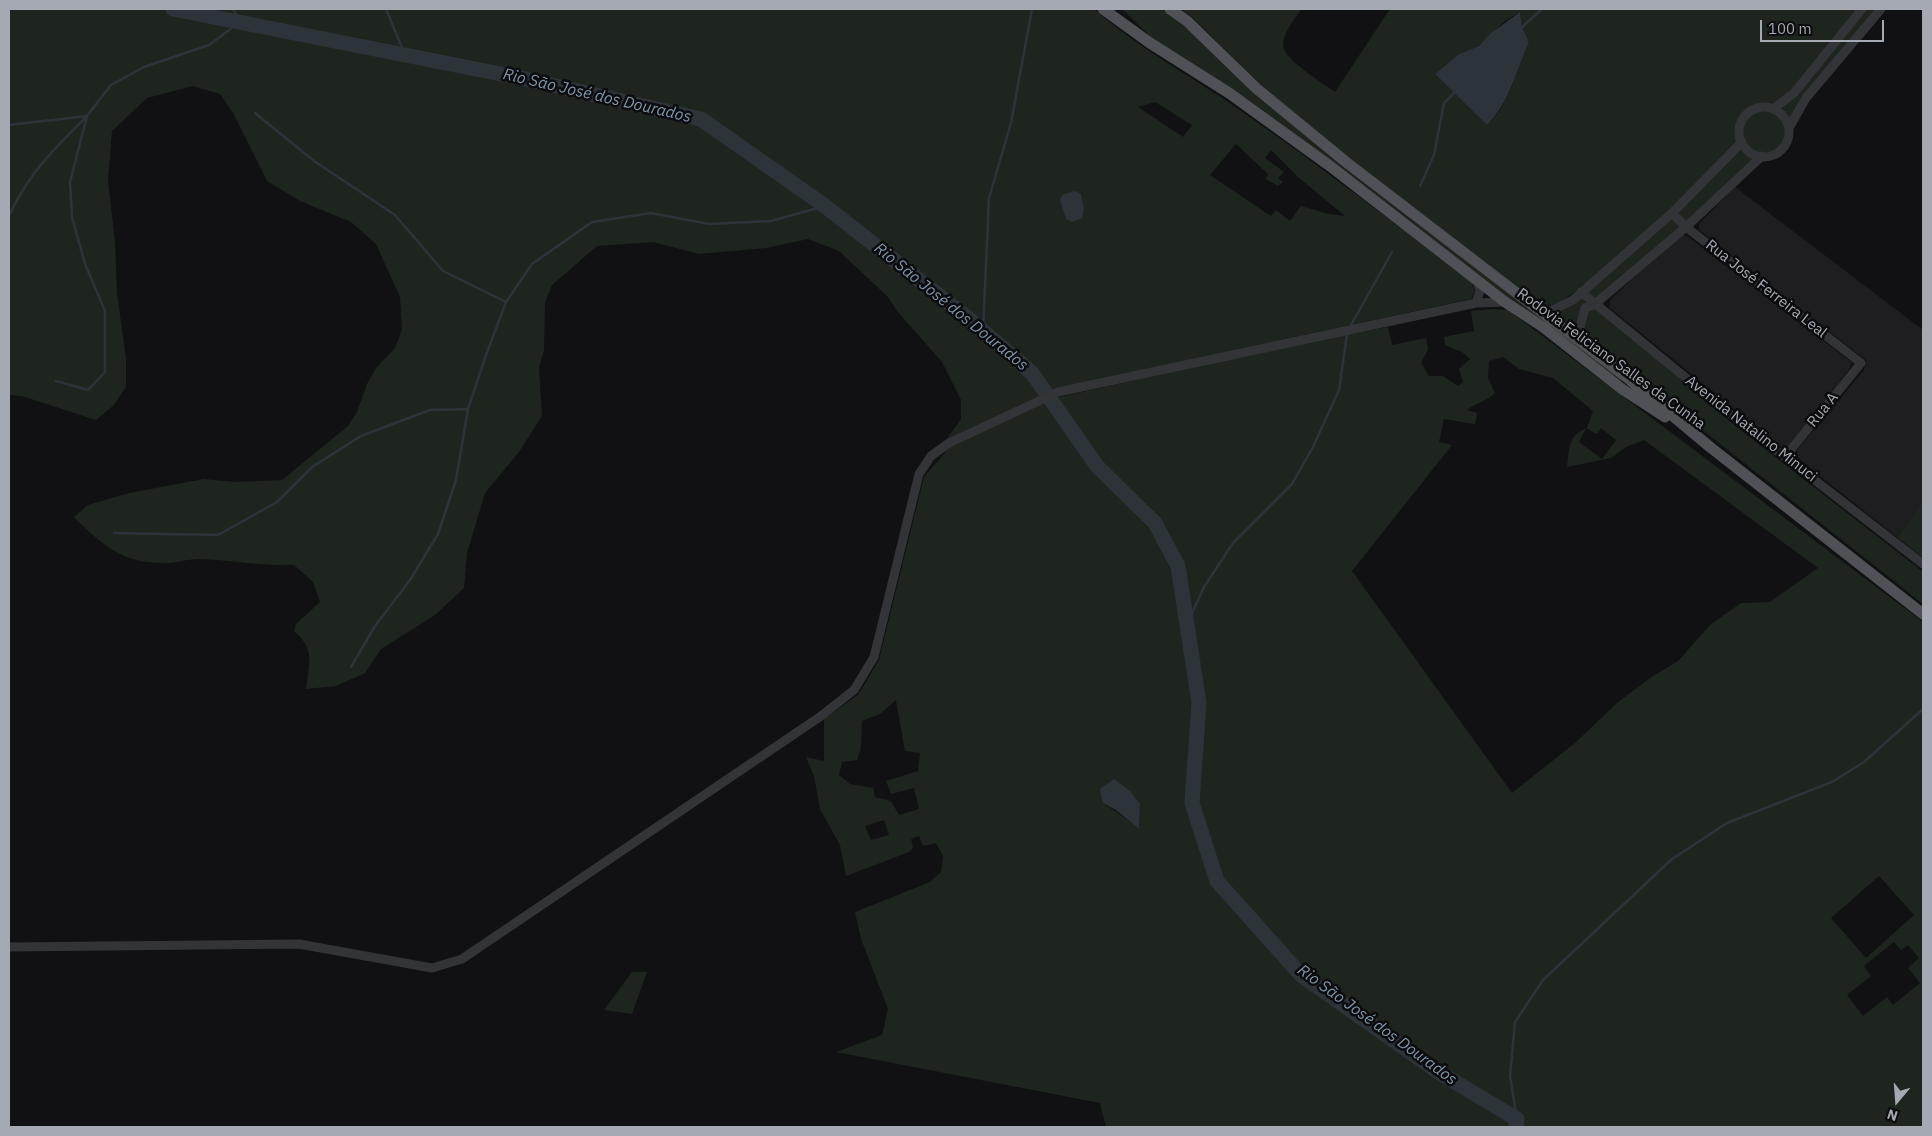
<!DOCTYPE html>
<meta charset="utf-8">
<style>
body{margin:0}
#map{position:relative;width:1932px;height:1136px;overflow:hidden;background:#111113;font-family:"IBM Plex Sans",sans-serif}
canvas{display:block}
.frame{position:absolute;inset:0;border:10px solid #a4a9b2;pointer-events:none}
.north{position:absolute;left:1872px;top:1076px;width:50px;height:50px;-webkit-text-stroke:4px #0c0c0e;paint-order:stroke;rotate:198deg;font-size:14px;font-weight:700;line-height:20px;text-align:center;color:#a4a9b2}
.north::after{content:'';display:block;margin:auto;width:18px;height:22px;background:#a4a9b2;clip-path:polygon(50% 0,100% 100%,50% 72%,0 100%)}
.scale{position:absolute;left:1760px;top:20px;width:124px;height:22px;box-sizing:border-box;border:2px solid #a4a9b2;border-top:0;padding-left:6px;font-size:15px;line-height:18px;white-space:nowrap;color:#a4a9b2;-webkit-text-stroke:4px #0c0c0e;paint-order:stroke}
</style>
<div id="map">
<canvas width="1932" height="1136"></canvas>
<div class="frame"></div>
<div class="north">N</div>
<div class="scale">100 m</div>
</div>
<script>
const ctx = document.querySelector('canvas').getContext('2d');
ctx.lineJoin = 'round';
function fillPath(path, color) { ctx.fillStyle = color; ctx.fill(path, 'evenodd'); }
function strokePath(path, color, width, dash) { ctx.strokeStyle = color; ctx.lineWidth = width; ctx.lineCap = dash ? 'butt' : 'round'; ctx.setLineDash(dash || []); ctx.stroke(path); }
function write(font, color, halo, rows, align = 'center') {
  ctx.font = font + ' "IBM Plex Sans",sans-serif'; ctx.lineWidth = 5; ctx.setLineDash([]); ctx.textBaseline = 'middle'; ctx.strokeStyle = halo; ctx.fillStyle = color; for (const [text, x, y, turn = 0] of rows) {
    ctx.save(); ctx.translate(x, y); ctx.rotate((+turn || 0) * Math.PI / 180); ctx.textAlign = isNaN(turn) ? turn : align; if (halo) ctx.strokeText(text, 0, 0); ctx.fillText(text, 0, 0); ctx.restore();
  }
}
fillPath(new Path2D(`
 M1735,187L1923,330V501L1897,537L1796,457L1797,450L1864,370L1866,360L1699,230V224Z
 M1679,235L1687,236L1851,362L1850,368L1789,447H1781L1610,308V300Z`), '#1e1e20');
fillPath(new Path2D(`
 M9,9H1094C1138,48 1189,75 1237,108C1317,164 1395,223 1472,283L1475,292L1471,299L1057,388L946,440L961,419V400L942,362L897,311L888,297L839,251L808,239L766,248L699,254L653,242L597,246L552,285L545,303L544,350L539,368L542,416L519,452L485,493L467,553L464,588L435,615L381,649L365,673L336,686L306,689C309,663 316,650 294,631L296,624L320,602L313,582L294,565C262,566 230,560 198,559C186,559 175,564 163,563C122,563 102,545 74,517L88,505L129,493L204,479L236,482L282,480L348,426L357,412L367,384L376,368L395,348L402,330L400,297L376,244L351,222L300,201L267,181L233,113L220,94L193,86L147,98L112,131L108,180L115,242L117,293L126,359V387L114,405L96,420L22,396L9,395ZM1155,102L1192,125L1183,137L1138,107ZM1236,144L1268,174L1266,179L1278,186L1283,182L1278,178L1284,172L1265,158L1271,150L1298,177L1345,216L1329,214L1301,206L1290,221L1276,210L1271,216L1210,175Z
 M1122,9H1163L1621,380L1620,382L1155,41Z
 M1181,9H1301C1295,19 1284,32 1283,44C1282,59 1323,83 1335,92L1390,9H1858L1792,92L1773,106C1750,102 1733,119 1739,141L1669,210L1579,289L1558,303L1546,306L1540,304L1346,156L1260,84L1192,17ZM1520,12L1522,27L1529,42C1518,67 1508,108 1487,125L1435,74L1459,54L1479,46L1505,21Z
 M1864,9H1879L1789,121L1778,109Z
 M1743 132a22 22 0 1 1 44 0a22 22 0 1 1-44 0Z
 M1741,148L1756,157L1687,224L1677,212Z
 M1671,216L1683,226L1596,300L1587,293Z
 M1581,294L1591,302L1577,333L1551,314Z
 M1595,307L1738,428L1923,572V604L1582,335L1588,309Z
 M1492,309L1508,310L1923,622V1127H1106L1100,1103L836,1052L882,1035L888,1009L861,939L855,912L930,882L941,872L943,856L936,843L923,846L919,836L911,839L913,848L909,852L846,876L840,845L820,809L814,776L806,757L824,761V719L858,695L879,660L924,477L951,446L1051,399L1312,341L1388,327L1392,345L1426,338L1428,349L1421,363L1429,376H1443L1458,386L1463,382L1459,369L1470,359L1462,352L1445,345L1444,337L1474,331L1471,311ZM1503,357L1519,369L1553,378L1593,411L1587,428C1568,435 1569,449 1567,467L1611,458L1626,447L1644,440L1818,568L1770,602L1741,603L1710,625L1678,661L1650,678L1617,703L1575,743L1512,793L1352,571L1452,445L1439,442L1444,419L1475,424L1477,413L1467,410C1476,403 1487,401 1495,393L1488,378L1489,361ZM1586,428L1597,434L1601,428L1616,440L1602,459L1579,442ZM896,700L905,751L920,753L918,771L886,781L891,794L914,788L919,809L899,815L891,801L875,797L873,788L850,784L839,775L842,762L857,760L861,748L862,721L880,714ZM1103,803L1140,804L1139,828ZM884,820L889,835L871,840L865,826ZM1879,876L1914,915L1866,958L1831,918ZM1894,942L1901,950L1908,945L1919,958L1908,968L1920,983L1893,1005L1887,997L1863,1016L1847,995L1871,976L1864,966Z
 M1923,501V558L1897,537Z
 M632,972H647L632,1014L604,1010Z`), '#1e251f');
fillPath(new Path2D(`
 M1520,12L1522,27L1529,42C1517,69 1509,104 1487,125L1435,74L1459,54L1479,46L1490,34Z
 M1075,191L1081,194L1084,210L1082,218L1072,222L1066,219L1060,200L1062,195Z
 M1114,779L1130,791L1140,804L1139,829L1116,810L1103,803L1100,789Z`), '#2c343a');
strokePath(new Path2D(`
 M386,9L405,55
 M1521,28L1542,9
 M255,113L314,161L395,215L443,271L506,302
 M9,125L87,116
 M1420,186L1434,155L1444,103L1456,91
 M9,216C28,174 54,149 86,117
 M1351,325L1392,252
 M983,331L989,198L1011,123L1032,9
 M56,381L88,390L105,372V311L85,264L72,217L70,182L87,116L111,85L144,67L209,45L240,22L233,9
 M114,533L218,535L277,502L312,467L361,436L430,410L468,409
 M1187,624L1204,587L1233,543L1292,484L1313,447L1339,390L1347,335
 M351,667L375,626L410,580L438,534L456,480L468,409L485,358L506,302L532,264L592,222L651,213L709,224L771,221L825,206
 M1517,1119L1510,1076L1515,1022L1543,980L1672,859L1727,823L1832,782L1864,762L1923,709`), '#2c343a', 2.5);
strokePath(new Path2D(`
 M173,9L521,78L701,119L825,206L969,319L1032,373L1097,466L1155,523L1178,566L1199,703L1192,803L1217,881L1301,975L1440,1073L1517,1119L1516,1127`), '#2c343a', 15);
strokePath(new Path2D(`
 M1739 132a25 25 0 1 1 50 0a25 25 0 1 1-50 0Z
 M1773,109L1794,93L1862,9
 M1789,128L1806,98L1881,9
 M1672,213L1686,227L1861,363L1785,457
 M1581,292L1741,423L1923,564
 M1476,303L1480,291L1477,280
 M1544,314L1573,300L1672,213L1742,142
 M1577,339L1585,308L1595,304L1686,227L1762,156
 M9,947L299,944L432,968L462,959L821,716L854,690L874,657L919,474L931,456L949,443L1058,392L1476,303L1505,302`), '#333437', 9);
strokePath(new Path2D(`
 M1103,9L1150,43L1229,93L1330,166L1505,302L1543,327L1622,389L1665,417
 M1170,9L1187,21L1256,88L1346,162L1630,380L1710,447L1923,614`), '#4f5156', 11);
write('15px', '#a4a9b2', '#0c0c0e', [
 ["Rua José Ferreira Leal",1766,289,38],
 ["Rodovia Feliciano Salles da Cunha",1611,359,36],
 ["Rua A",1823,410,-51],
 ["Avenida Natalino Minuci",1751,429,38]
]);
write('italic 16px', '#7e96aa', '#0c0c0e', [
 ["Rio São José dos Dourados",597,96,13],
 ["Rio São José dos Dourados",951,307,39],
 ["Rio São José dos Dourados",1377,1025,36]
]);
</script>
